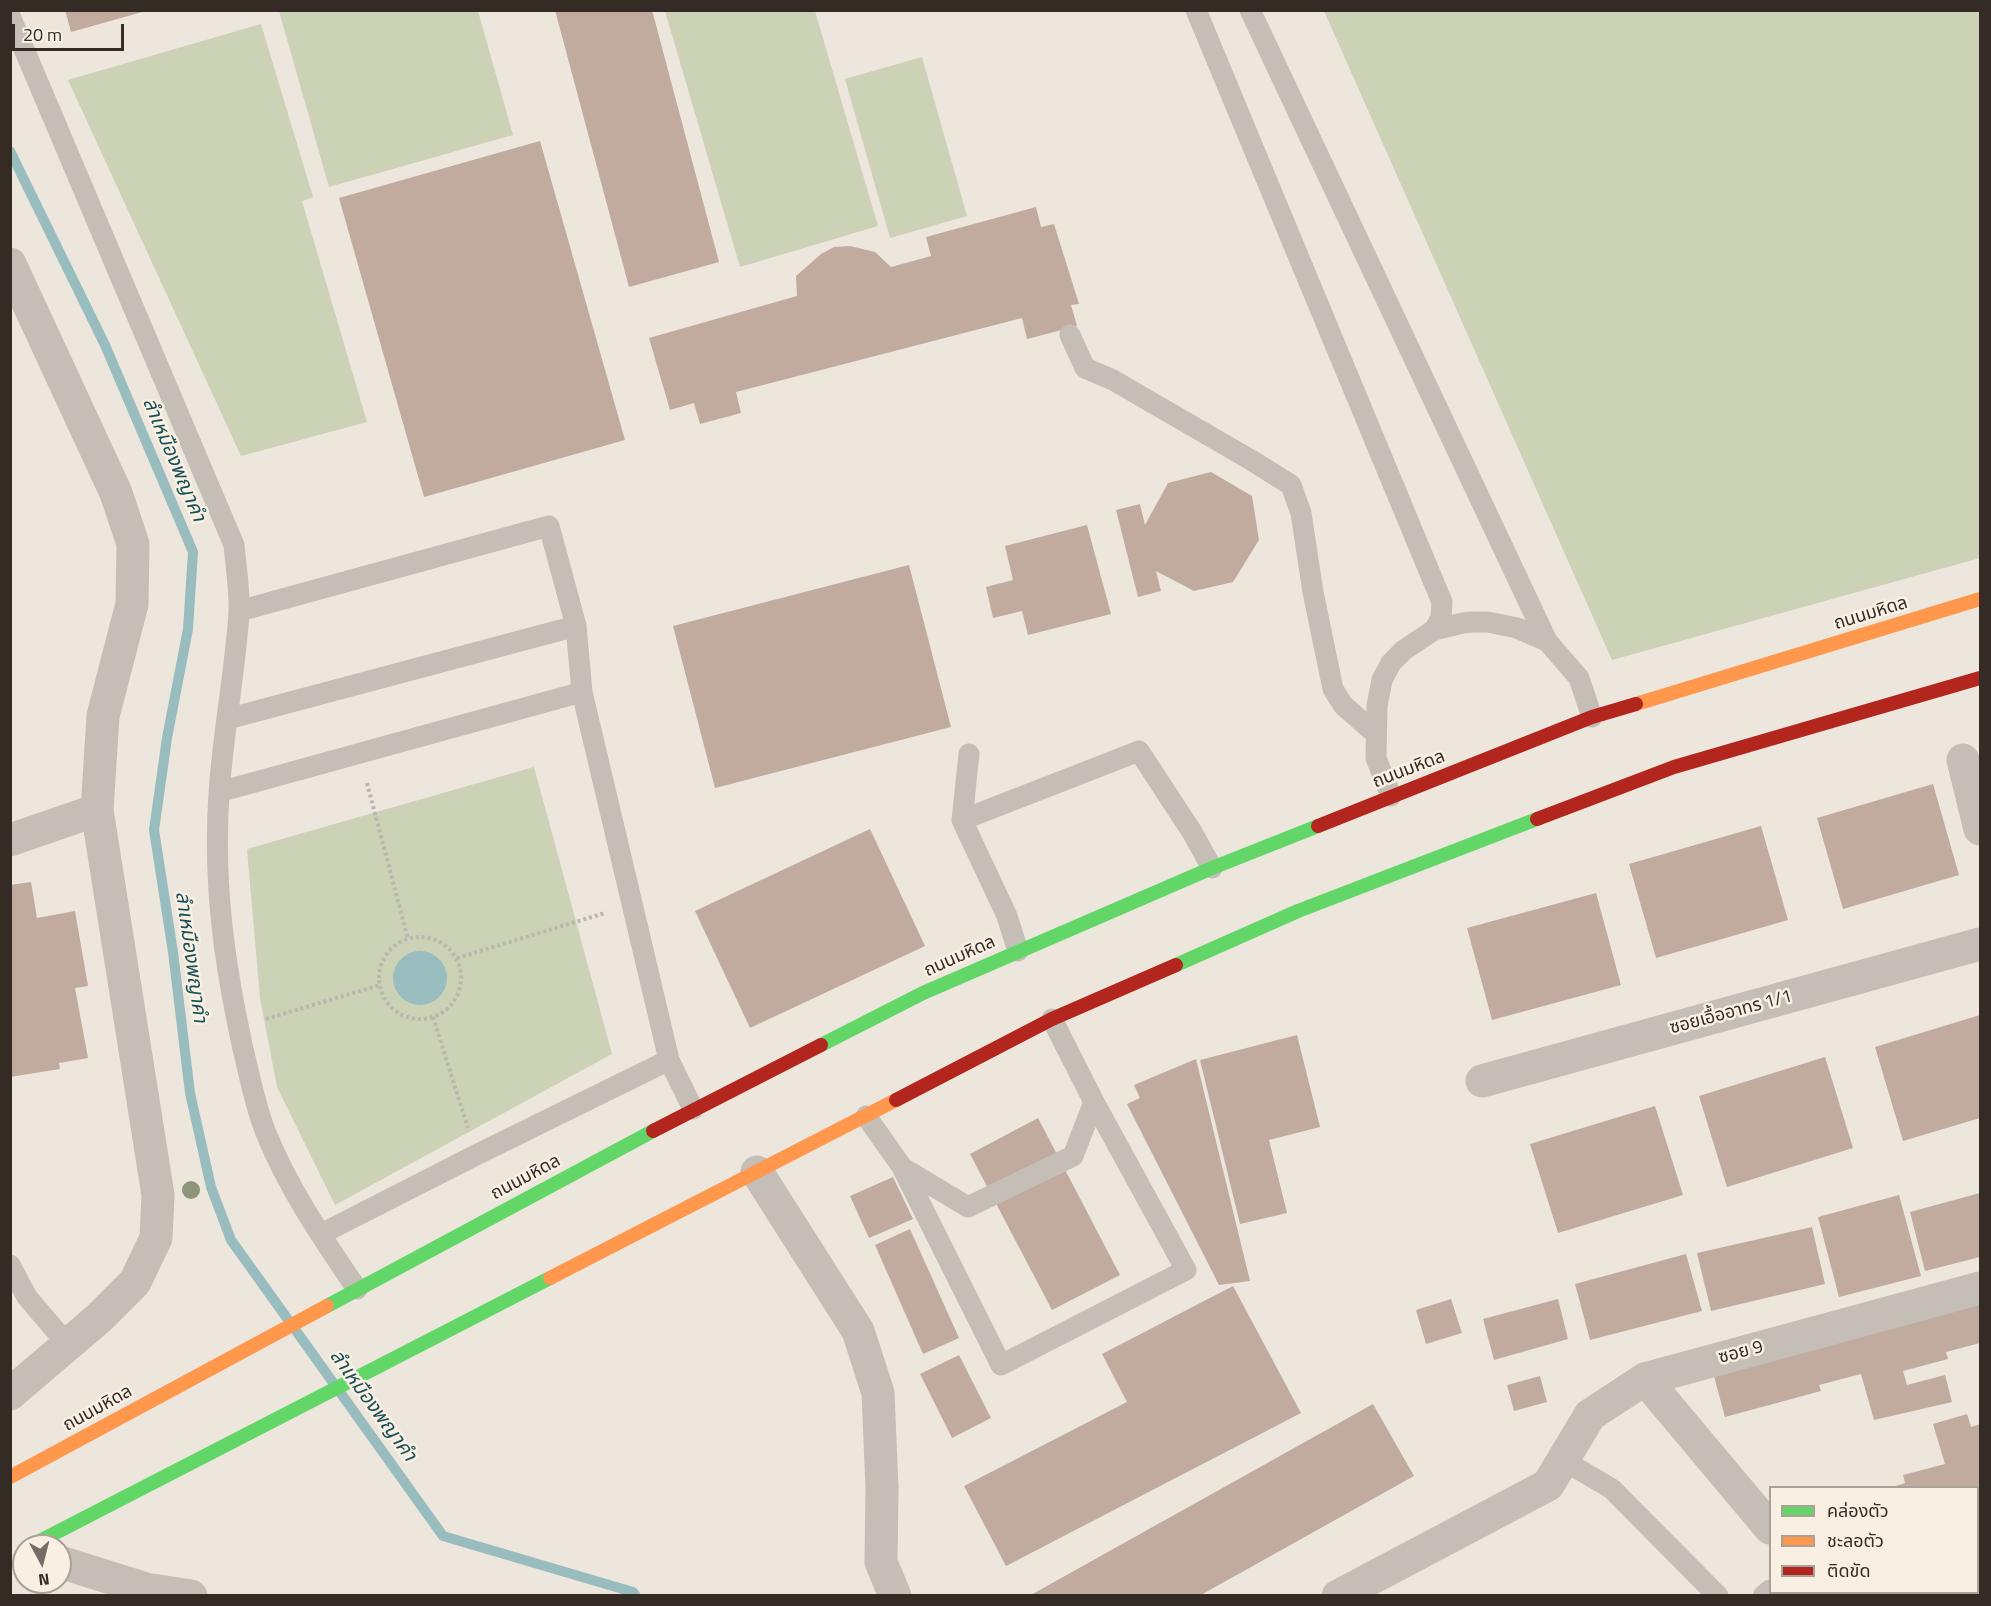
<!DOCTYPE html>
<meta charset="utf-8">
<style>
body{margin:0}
#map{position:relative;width:1991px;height:1606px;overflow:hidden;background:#ece6dd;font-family:"Titillium Web","Noto Sans Thai",sans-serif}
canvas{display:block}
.frame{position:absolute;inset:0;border:12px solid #342b25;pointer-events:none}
.legend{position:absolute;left:1769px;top:1486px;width:210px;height:108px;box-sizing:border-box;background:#f9f0e3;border:2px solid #aaa197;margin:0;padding:8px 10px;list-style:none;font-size:18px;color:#342b25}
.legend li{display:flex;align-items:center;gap:12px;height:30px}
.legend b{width:30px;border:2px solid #aaa197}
.north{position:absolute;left:12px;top:1534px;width:60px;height:60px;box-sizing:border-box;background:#f9f0e3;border:2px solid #aaa197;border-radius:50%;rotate:173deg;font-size:16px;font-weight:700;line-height:24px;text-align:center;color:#342b25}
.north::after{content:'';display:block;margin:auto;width:21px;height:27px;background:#746c65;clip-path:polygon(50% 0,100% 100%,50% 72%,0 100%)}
.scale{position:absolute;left:12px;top:24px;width:112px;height:27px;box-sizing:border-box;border:3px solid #342b25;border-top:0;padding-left:8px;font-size:18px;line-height:21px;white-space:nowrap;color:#342b25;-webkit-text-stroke:4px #f9f0e3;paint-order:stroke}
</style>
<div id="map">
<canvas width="1991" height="1606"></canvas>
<div class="frame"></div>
<ul class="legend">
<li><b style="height:8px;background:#63d668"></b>คล่องตัว</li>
<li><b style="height:8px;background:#ff974d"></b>ชะลอตัว</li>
<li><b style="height:8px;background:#b3261e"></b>ติดขัด</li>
</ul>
<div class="north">N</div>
<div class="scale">20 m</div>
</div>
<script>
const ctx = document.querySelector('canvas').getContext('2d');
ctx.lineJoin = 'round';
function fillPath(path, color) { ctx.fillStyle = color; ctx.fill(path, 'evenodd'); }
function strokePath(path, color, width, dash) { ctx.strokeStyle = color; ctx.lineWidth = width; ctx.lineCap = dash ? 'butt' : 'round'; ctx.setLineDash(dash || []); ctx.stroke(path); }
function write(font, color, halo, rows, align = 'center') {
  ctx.font = font + ' "Titillium Web","Noto Sans Thai",sans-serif'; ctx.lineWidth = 5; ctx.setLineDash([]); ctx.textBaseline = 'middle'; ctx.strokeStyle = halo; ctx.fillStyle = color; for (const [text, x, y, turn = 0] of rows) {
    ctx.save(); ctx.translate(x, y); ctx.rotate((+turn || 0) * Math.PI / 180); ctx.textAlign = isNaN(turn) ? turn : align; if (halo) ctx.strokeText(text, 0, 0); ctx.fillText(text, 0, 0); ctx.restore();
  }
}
fillPath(new Path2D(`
 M279,11H478L513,135L329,187Z
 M665,11H815L878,226L740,267Z
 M1324,11H1980V558L1612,660Z
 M261,24L313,197L302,201L367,422L241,456L68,80Z
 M922,57L967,216L890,238L845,79Z
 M534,767L612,1054L335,1205L277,1087L260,998L247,849Z`), '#cbd2b6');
fillPath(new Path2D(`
 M393 978a27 27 0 1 1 54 0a27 27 0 1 1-54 0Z`), '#99bcbe');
strokePath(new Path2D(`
 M10,151L105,345L193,552L188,629L167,738L154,830L173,952L190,1093L211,1187L231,1240L443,1536L633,1592L636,1596`), '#99bcbe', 10);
fillPath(new Path2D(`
 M65,10H146V11L71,32Z
 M555,10H652L719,262L629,287Z
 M540,141L625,440L424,497L339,198Z
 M1036,207L1041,227L1054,224L1079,304L1071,305L1077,326L1027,339L1022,318L736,392L741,413L700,424L694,403L670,410L649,338L797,296L796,276L821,254L834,247L850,246L875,252L891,267L931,256L926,237Z
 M1211,472L1252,496L1259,540L1233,582L1194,591L1156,571L1161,591L1138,597L1116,510L1140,504L1145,525L1168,483Z
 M1087,525L1111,614L1028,635L1022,611L993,618L986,587L1013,580L1005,546Z
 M909,565L951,727L715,788L673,626Z
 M1933,784L1959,875L1843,909L1817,818Z
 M1761,826L1788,920L1656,958L1629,864Z
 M870,829L925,946L750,1028L695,911Z
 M31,882L37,918L75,911L88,986L75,988L88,1058L59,1063L60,1069L10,1077V885Z
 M1596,893L1621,985L1492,1020L1467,928Z
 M1980,1015V1118L1903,1141L1875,1047Z
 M1297,1035L1320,1127L1269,1140L1287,1213L1240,1224L1200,1060Z
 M1825,1057L1853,1148L1727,1187L1699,1096Z
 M1196,1059L1250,1281L1219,1285L1127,1104L1140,1098L1134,1085Z
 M1655,1106L1683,1195L1558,1233L1530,1144Z
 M1038,1118L1120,1275L1052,1310L970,1154Z
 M893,1177L913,1219L869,1238L850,1196Z
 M1980,1193V1257L1925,1271L1910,1212Z
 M1899,1195L1921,1276L1839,1297L1818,1217Z
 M1812,1227L1825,1284L1711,1311L1697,1253Z
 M910,1229L959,1338L923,1354L875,1245Z
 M1686,1254L1702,1311L1590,1340L1575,1284Z
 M1233,1286L1301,1413L1006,1566L964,1486L1127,1402L1102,1354Z
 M1980,1296V1343L1946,1352L1948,1359L1903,1371L1907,1385L1945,1375L1952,1402L1874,1420L1861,1374L1819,1385L1821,1391L1725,1417L1712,1369Z
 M1451,1299L1462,1333L1426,1344L1416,1310Z
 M1558,1299L1568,1339L1494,1360L1483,1319Z
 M959,1355L991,1418L952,1438L920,1374Z
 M1540,1376L1547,1402L1514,1411L1507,1385Z
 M1373,1404L1414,1476L1199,1596H1029Z
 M1967,1414L1971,1427L1980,1424V1494L1978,1495V1488H1890L1905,1483L1903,1475L1945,1464L1933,1424Z
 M1978,1559L1980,1568V1593L1972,1596H1954L1953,1592H1978Z`), '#c1ab9e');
strokePath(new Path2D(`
 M367,783L408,939
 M379 978a41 41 0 1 1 82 0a41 41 0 1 1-82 0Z
 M457,958L605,913
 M433,1017L468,1128
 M266,1019L380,985
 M1978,1519L1980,1518`), '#bdb6af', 4, [3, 3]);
strokePath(new Path2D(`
 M1196,10L1442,602L1441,618L1434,630
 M1250,10L1547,641L1579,678L1592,717
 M10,16L234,545C236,567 240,591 239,613C235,673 223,733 219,793C213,883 224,962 243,1049C250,1077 255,1106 266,1133C288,1188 323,1239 357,1289
 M1070,335L1085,368L1113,380L1251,460L1291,485L1301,513L1313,592L1333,689L1343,705L1376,734
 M239,611L549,526L576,626
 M227,719L576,626L582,692
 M219,792L582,692L669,1060L476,1155L321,1234
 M1391,796L1376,758L1377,706L1382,680L1391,663L1404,650L1434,630L1463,623L1473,622H1488L1517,628L1547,641
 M962,820L969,754
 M1018,951L1007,916L962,820L1139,751L1192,832L1212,868
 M669,1060L693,1109
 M866,1116L902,1167L1001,1365L1186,1270L1094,1102L1052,1019
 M903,1168L968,1207L1073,1156L1094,1102
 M10,1265L27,1297L68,1345
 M1563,1460L1612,1489L1718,1596
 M1763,1596L1770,1590`), '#c4beb7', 21);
strokePath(new Path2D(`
 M10,264L116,493L133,544L132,604L103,716L97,810L158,1195L156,1238L135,1282L99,1318L10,1394
 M1963,760L1980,829
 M10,840L97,810
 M1482,1081L1980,944
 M757,1172L858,1331L878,1393L882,1488L881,1562L895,1596
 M1645,1379L1770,1528
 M60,1562L146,1589L191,1596
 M1824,1592L1827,1596
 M1338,1596L1548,1485L1590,1415L1645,1379L1980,1288`), '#c4beb7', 33);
strokePath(new Path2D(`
 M1176,965L1298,911L1537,819
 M821,1045L923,993L1212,868L1318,826
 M327,1306L653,1131
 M30,1546L550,1278`), '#63d668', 14);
strokePath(new Path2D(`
 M1636,704L1980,599
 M550,1278L896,1100
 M10,1477L327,1306`), '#ff974d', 14);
strokePath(new Path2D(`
 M1537,819L1674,767L1980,678
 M1318,826L1592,717L1636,704
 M896,1100L1052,1019L1176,965
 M653,1131L821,1045`), '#b3261e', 14);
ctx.fillStyle = '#8e9579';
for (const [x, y] of [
 [191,1190]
]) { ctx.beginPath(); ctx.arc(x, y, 9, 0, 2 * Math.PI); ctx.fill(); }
write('18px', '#342b25', '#f9f0e3', [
 ["ถนนมหิดล",1871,614,-17],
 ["ถนนมหิดล",1409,770,-21],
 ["ถนนมหิดล",960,957,-24],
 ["ซอยเอื้ออาทร 1/1",1731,1013,-15],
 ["ถนนมหิดล",526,1178,-28],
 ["ซอย 9",1741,1353,-15],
 ["ถนนมหิดล",98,1409,-29]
]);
write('italic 20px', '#194f57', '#f9f0e3', [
 ["ลำเหมืองพญาคำ",173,460,67],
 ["ลำเหมืองพญาคำ",190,957,82],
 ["ลำเหมืองพญาคำ",372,1406,54]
]);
</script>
